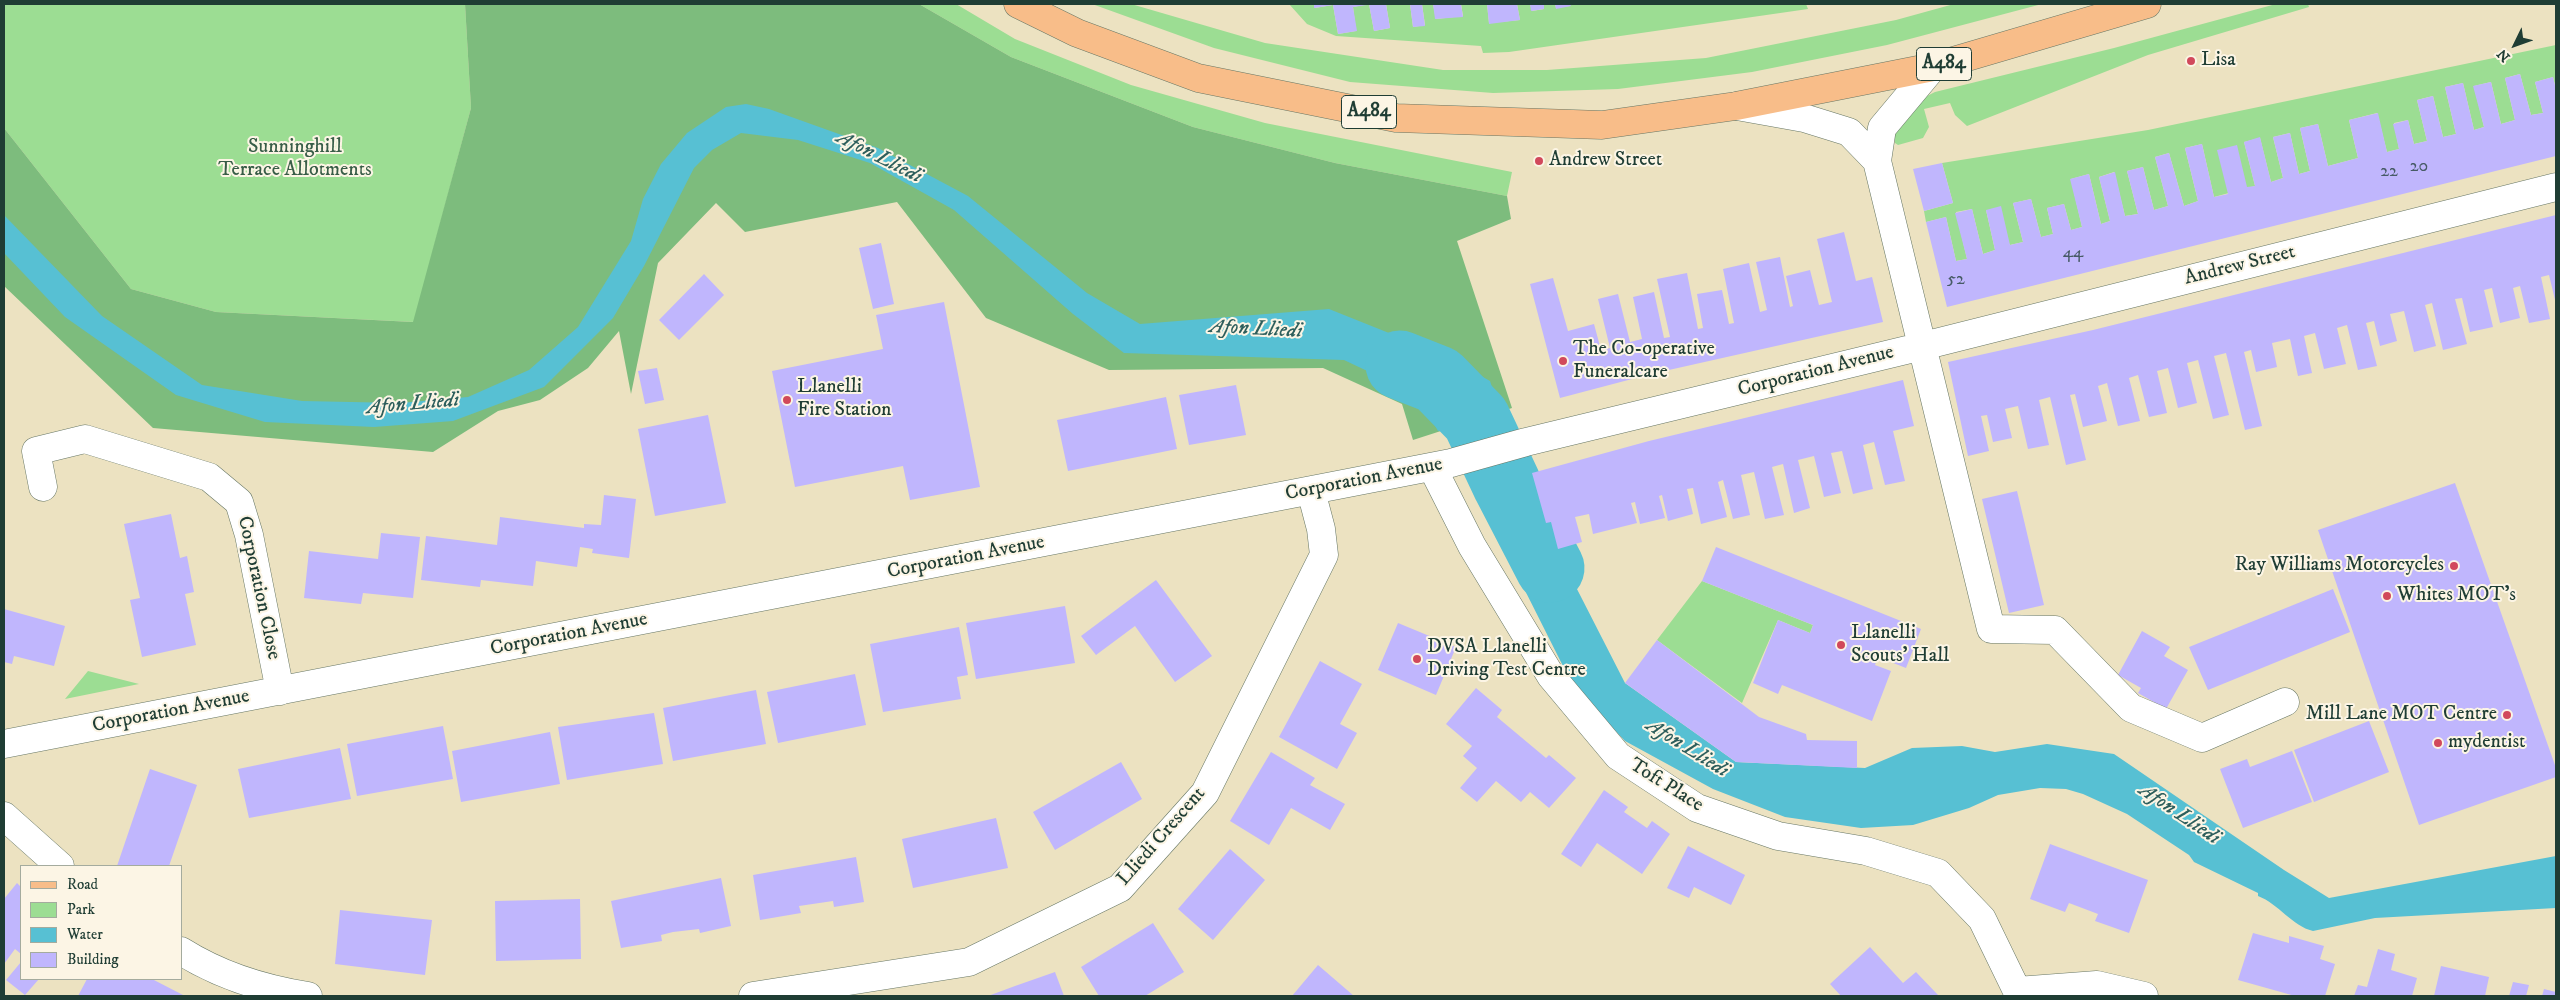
<!DOCTYPE html>
<style>
body{margin:0}
#map{position:relative;width:2560px;height:1000px;overflow:hidden;background:#ece2c1;font-family:"IM FELL DW Pica",serif}
canvas{display:block}
.frame{position:absolute;inset:0;border:5px solid #1f3d34;pointer-events:none}
.legend{position:absolute;left:20px;top:865px;width:162px;height:115px;box-sizing:border-box;background:#fcf5e5;border:1px solid #a4ab9e;margin:0;padding:6px 9px;list-style:none;font-size:15px;color:#1f3d34}
.legend li{display:flex;align-items:center;gap:10px;height:25px}
.legend b{width:25px;border:1px solid #a4ab9e}
.north{position:absolute;left:2490px;top:20px;width:50px;height:50px;-webkit-text-stroke:4px #fcf5e5;paint-order:stroke;rotate:228deg;font-size:14px;font-weight:700;line-height:20px;text-align:center;color:#1f3d34}
.north::after{content:'';display:block;margin:auto;width:18px;height:22px;background:#1f3d34;clip-path:polygon(50% 0,100% 100%,50% 72%,0 100%)}
</style>
<div id="map">
<canvas width="2560" height="1000"></canvas>
<div class="frame"></div>
<ul class="legend">
<li><b style="height:6px;background:#f8bd89"></b>Road</li>
<li><b style="height:14px;background:#9cdd93"></b>Park</li>
<li><b style="height:14px;background:#57c0d3"></b>Water</li>
<li><b style="height:14px;background:#c0b6fd"></b>Building</li>
</ul>
<div class="north">N</div>
</div>
<script>
const ctx = document.querySelector('canvas').getContext('2d');
ctx.lineJoin = 'round';
function fillPath(path, color) { ctx.fillStyle = color; ctx.fill(path, 'evenodd'); }
function strokePath(path, color, width, dash) { ctx.strokeStyle = color; ctx.lineWidth = width; ctx.lineCap = dash ? 'butt' : 'round'; ctx.setLineDash(dash || []); ctx.stroke(path); }
function write(font, color, halo, rows, align = 'center') {
  ctx.font = font + ' "IM FELL DW Pica",serif'; ctx.lineWidth = 4; ctx.setLineDash([]); ctx.textBaseline = 'middle'; ctx.strokeStyle = halo; ctx.fillStyle = color; for (const [text, x, y, turn = 0] of rows) {
    ctx.save(); ctx.translate(x, y); ctx.rotate((+turn || 0) * Math.PI / 180); ctx.textAlign = isNaN(turn) ? turn : align; if (halo) ctx.strokeText(text, 0, 0); ctx.fillText(text, 0, 0); ctx.restore();
  }
}
fillPath(new Path2D(`
 M4,4H465L471,108L414,322L216,312L131,289L4,128Z
 M919,4H956L1015,39L1131,85L1265,123L1512,172L1507,196L1335,163L1193,127L1011,57Z
 M1092,4H1131L1265,43L1443,70H1547L1706,58L1896,20L1954,4H2042L1887,45L1752,72L1618,89L1493,93L1350,82L1214,48Z
 M1289,4H1314L1315,8L1333,5L1338,34L1356,31L1353,7L1369,4L1374,31L1390,28L1386,4H1410L1413,27L1425,25L1422,4H1433L1436,19L1463,16L1461,4H1487L1489,23L1520,20L1517,4H1530L1532,11L1544,9V4H1555L1556,8L1570,6V4H1806L1808,9L1509,52L1483,53L1481,46L1336,36L1307,24Z
 M2276,4H2308L2309,7L2148,55L1967,126L1955,115L1950,103L1924,109L1929,127L1923,138L1898,145L1895,143L1894,124L1917,101L1935,92L2114,48Z
 M2556,45V89L2553,77L2535,82L2543,113L2531,115L2520,74L2505,78L2515,120L2501,124L2491,82L2474,86L2484,127L2474,130L2463,83L2445,87L2456,134L2443,137L2433,96L2417,100L2427,141L2414,144L2408,120L2394,123L2399,149L2387,152L2377,113L2349,120L2358,158L2328,166L2318,124L2300,128L2310,171L2299,174L2290,133L2273,137L2283,178L2271,182L2260,138L2244,142L2255,186L2214,197L2202,144L2185,148L2198,201L2184,206L2169,153L2155,157L2168,206L2154,210L2143,167L2127,171L2138,214L2125,216L2114,172L2099,177L2110,221L2101,224L2089,174L2071,179L2082,227L2071,230L2064,204L2047,208L2053,234L2041,237L2031,199L2013,203L2023,242L2010,245L1986,210L1995,250L1983,254L1972,209L1956,212L1967,259L1956,261L1946,217L1926,222L1924,211L1953,203L1942,163L2148,130Z
 M1702,581L1813,625L1810,633L1778,620L1742,703L1657,640Z
 M88,671L139,684L65,699Z`), '#9cdd93');
fillPath(new Path2D(`
 M465,4H919L1011,57L1193,127L1335,163L1507,196L1511,219L1457,241L1512,408L1413,440L1402,404L1323,368L1109,370L986,318L897,202L745,232L716,203L658,263L631,394L619,331L588,368L540,400L498,411L433,452L153,428L4,286V128L131,289L216,312L413,322L471,108Z`), '#7dbc7d');
fillPath(new Path2D(`
 M746,104L769,109L878,148L968,196L1087,293L1140,324L1329,309L1444,355L1490,381L1500,411L1438,431L1418,395L1344,360L1124,353L1073,314L954,210L870,163L798,140L741,133L712,150L694,168L644,266L613,318L544,387L453,421L374,427L265,422L176,395L65,317L4,253V215L102,316L202,385L302,401L400,403L468,397L529,370L578,327L631,241L643,199L661,164L687,133L726,107Z
 M1526,479L1556,548L1625,683L1736,762L1865,768L1912,748L1962,746L1995,752L2047,744L2114,754L2284,870L2329,898L2556,856V908L2375,918L2313,931C2292,926 2279,904 2258,896V893L2194,862L2189,855L2127,814L2083,794L2066,789L2040,788L1998,795L1969,808L1913,825L1861,828L1785,817L1713,789L1625,741L1573,686L1476,493Z`), '#57c0d3');
strokePath(new Path2D(`
 M1400,365L1438,380L1476,419L1507,485L1550,568`), '#57c0d3', 69);
fillPath(new Path2D(`
 M1314,4H1367V5L1353,7L1357,31L1338,34L1333,5L1314,8Z
 M1369,4H1386L1390,28L1374,31Z
 M1410,4H1422L1425,26L1413,27Z
 M1433,4H1461L1463,17L1435,19Z
 M1487,4H1517L1520,20L1489,24Z
 M1530,4H1544V9L1531,11Z
 M1555,4H1570L1571,6L1556,9Z
 M2520,74L2531,115L2543,113L2535,82L2553,77L2556,89V156L1947,307L1926,222L1946,217L1956,261L1967,259L1955,213L1972,209L1983,254L1995,250L1986,210L2001,206L2010,245L2023,242L2013,203L2031,199L2041,237L2053,234L2047,208L2064,204L2071,230L2082,227L2070,179L2089,174L2101,224L2110,221L2099,177L2115,172L2125,216L2138,214L2127,171L2143,167L2154,210L2168,206L2155,157L2169,153L2184,206L2198,201L2185,148L2202,144L2214,197L2228,194L2217,150L2237,145L2247,187L2255,186L2244,142L2260,137L2271,182L2283,178L2273,137L2290,133L2299,174L2310,171L2300,128L2318,124L2328,166L2358,158L2349,120L2378,113L2387,152L2399,149L2393,124L2408,120L2414,144L2427,141L2417,100L2433,96L2443,137L2456,134L2445,87L2463,83L2474,130L2484,127L2473,86L2491,82L2501,124L2515,120L2505,78Z
 M1942,163L1953,203L1924,211L1913,169Z
 M2556,215V304L2549,275L2541,277L2550,319L2529,323L2520,286L2513,288L2520,318L2500,323L2492,288L2484,290L2493,327L2470,332L2462,298L2455,299L2467,344L2443,350L2432,303L2425,305L2436,346L2414,352L2404,311L2390,314L2397,341L2380,346L2374,321L2366,323L2377,366L2358,370L2347,325L2337,328L2346,364L2324,369L2315,333L2304,336L2312,373L2298,376L2290,339L2272,343L2277,367L2256,372L2251,350L2244,352L2262,426L2245,430L2226,353L2214,356L2229,415L2213,419L2198,360L2187,363L2197,403L2178,408L2168,368L2157,371L2167,413L2149,417L2138,375L2129,378L2140,421L2118,426L2107,383L2098,386L2107,421L2083,427L2075,394L2070,395L2086,460L2066,465L2050,397L2039,400L2049,445L2028,449L2018,406L2005,409L2012,438L1993,442L1987,415L1981,416L1989,451L1968,456L1948,362L2093,330Z
 M1844,232L1856,281L1872,277L1883,322L1651,374L1560,398L1530,284L1553,278L1568,331L1594,324L1601,350L1610,348L1598,299L1618,294L1630,342L1642,339L1633,297L1654,292L1664,338L1670,337L1657,279L1687,273L1698,329L1703,328L1697,294L1722,290L1729,324L1734,323L1723,269L1749,263L1760,312L1767,310L1756,262L1780,257L1790,307L1793,306L1786,276L1810,270L1819,305L1832,302L1817,239Z
 M881,243L894,304L873,309L859,248Z
 M704,274L724,295L679,340L659,320Z
 M944,302L980,487L910,500L903,466L795,487L772,371L883,349L876,315Z
 M657,368L664,400L645,404L638,371Z
 M1903,380L1914,426L1893,431L1905,481L1885,485L1874,442L1863,445L1873,489L1853,494L1842,451L1831,453L1841,493L1824,497L1814,456L1798,460L1810,508L1794,513L1783,464L1772,467L1784,515L1765,519L1754,472L1741,475L1750,515L1733,519L1723,480L1718,482L1727,517L1701,524L1693,488L1687,489L1693,514L1668,521L1662,495L1659,496L1665,518L1640,524L1635,502L1631,503L1637,523L1593,534L1589,514L1575,517L1582,542L1558,549L1551,522L1546,523L1532,473L1649,441Z
 M1236,385L1246,435L1189,445L1179,395Z
 M1166,397L1177,449L1068,471L1057,420Z
 M708,415L726,503L655,516L638,429Z
 M2455,483L2556,768V777L2419,825L2318,530Z
 M2017,491L2044,605L2009,613L1982,499Z
 M604,495L636,499L629,558L592,553L593,549L580,547L577,567L536,561L533,586L481,580L480,587L421,580L426,536L497,545L500,517L584,528V524L601,525Z
 M171,514L180,558L187,556L194,592L185,594L196,645L142,657L130,600L140,598L124,524Z
 M381,533L420,537L413,598L363,593L361,604L304,598L309,551L378,559Z
 M1716,547L1921,629L1906,668L1878,657L1875,665L1891,671L1872,721L1782,685L1778,694L1753,683L1778,620L1810,633L1813,625L1702,581Z
 M1156,580L1212,656L1175,682L1135,626L1096,655L1081,636Z
 M2333,589L2350,632L2208,690L2189,647Z
 M1065,606L1075,663L976,679L966,623Z
 M4,609L65,626L54,666L14,656L12,664L4,662Z
 M1398,623L1456,647L1436,695L1378,670Z
 M959,627L968,675L957,677L961,699L883,712L870,644Z
 M2142,631L2170,647L2164,656L2188,670L2166,709L2138,693L2141,688L2118,675Z
 M1657,640L1759,717L1806,734L1807,740L1857,741V768L1736,762L1625,683Z
 M1320,661L1362,684L1340,724L1357,733L1337,769L1279,737Z
 M855,674L866,725L778,743L767,692Z
 M1476,688L1502,710L1497,717L1546,758L1549,755L1576,778L1549,808L1530,792L1521,802L1496,781L1477,802L1460,788L1477,768L1463,756L1472,746L1446,724Z
 M756,690L766,744L673,761L663,708Z
 M654,713L663,764L567,780L558,727Z
 M2369,721L2389,772L2314,802L2294,750Z
 M443,726L453,779L357,796L347,744Z
 M550,732L560,784L461,802L452,751Z
 M340,748L351,799L249,818L238,769Z
 M2292,751L2312,802L2243,828L2220,769L2247,759L2250,767Z
 M1271,752L1315,778L1310,785L1345,804L1330,830L1291,808L1269,845L1230,821Z
 M1121,762L1142,799L1055,850L1033,812Z
 M150,769L197,785L169,866H117Z
 M1604,790L1628,807L1624,812L1647,828L1652,821L1670,834L1642,874L1597,843L1581,867L1561,854Z
 M996,818L1008,868L913,888L902,839Z
 M2050,844L2148,880L2129,933L2095,921L2098,914L2069,903L2065,912L2030,899Z
 M1688,846L1745,875L1731,905L1694,887L1689,898L1667,888Z
 M1230,849L1265,880L1213,940L1178,909Z
 M856,857L864,902L834,907L833,901L799,906L801,913L760,920L753,875Z
 M721,878L731,926L700,933L699,929L673,932L661,935L662,941L621,948L611,901Z
 M17,883L21,887V954L15,949L4,964V899Z
 M580,899L581,959L496,961L495,901Z
 M340,910L432,920L425,975L335,964Z
 M1153,923L1184,972L1145,996H1099L1081,967Z
 M2253,933L2289,943V936L2324,946L2320,959L2335,964L2325,996H2295L2238,980Z
 M1870,947L1903,983L1916,972L1939,996H1841L1830,984Z
 M2378,949L2395,954L2391,970L2417,978L2412,996H2354L2358,985L2367,987Z
 M21,962V979H39L25,995L6,980Z
 M1318,965L1354,996H1292Z
 M2441,966L2489,977L2485,996H2434Z
 M1055,972L1064,996H988L1015,986Z
 M87,979H152L185,996H78Z
 M2513,982L2529,985L2526,996H2509Z
 M2544,989L2556,992V996H2542Z`), '#c0b6fd');
const minor = new Path2D(`
 M1933,67L1882,128L1877,161L1991,629L2055,630L2131,708L2202,738L2285,702
 M1737,106L1804,118L1849,132L1877,161
 M1432,467L1472,546L1551,676L1618,756L1697,808L1778,836L1866,851L1938,873L1982,919L2017,991
 M43,487L36,451L85,439L209,477L239,502L249,535L280,691
 M4,744L1451,463L1526,442L1923,346L2556,187
 M4,816L60,866
 M181,951C219,975 263,989 308,996
 M2017,991L2097,985L2144,996
 M753,996L969,962L1120,888L1205,793L1324,555L1321,529L1311,491`);
const primary = new Path2D(`
 M1018,4L1077,33L1198,78L1396,118L1602,125L1736,106L1933,67L2147,4`);
strokePath(minor, '#677765', 29);
strokePath(primary, '#677765', 29);
strokePath(minor, '#fff', 28);
strokePath(primary, '#f8bd89', 28);
for (const [x, y, r, color] of [
 [2191,61,5,"#d1495b"],
 [1539,161,5,"#d1495b"],
 [1563,361,5,"#d1495b"],
 [787,400,5,"#d1495b"],
 [2454,566,5,"#d1495b"],
 [2387,596,5,"#d1495b"],
 [1841,645,5,"#d1495b"],
 [1417,659,5,"#d1495b"],
 [2507,715,5,"#d1495b"],
 [2438,743,5,"#d1495b"]
]) { const dot = new Path2D(); dot.arc(x, y, r, 0, 2 * Math.PI); ctx.fillStyle = color; ctx.fill(dot); strokePath(dot, '#fcf5e5', 2); }
write('18px', '#475b66', null, [
 ["20",2419,167],
 ["22",2389,172],
 ["44",2073,253],
 ["52",1956,280]
]);
for (const [x, y, w] of [
 [1944,64,55],
 [1369,112,55]
]) { const box = new Path2D(); box.roundRect(x - w / 2, y - 16.5, w, 33, 4); ctx.fillStyle = '#fcf5e5'; ctx.fill(box); strokePath(box, '#1f3d34', 1); }
write('bold 19px', '#1f3d34', null, [
 ["A484",1944,64],
 ["A484",1369,112]
]);
write('20px', '#1f3d34', '#fcf5e5', [
 ["Lisa",2201,61],
 ["Andrew Street",1549,161],
 ["The Co-operative",1573,350],
 ["Funeralcare",1573,373],
 ["Llanelli",797,388],
 ["Fire Station",797,411],
 ["Ray Williams Motorcycles",2444,566,"right"],
 ["Whites MOT's",2397,596],
 ["Llanelli",1851,634],
 ["Scouts' Hall",1851,657],
 ["DVSA Llanelli",1427,648],
 ["Driving Test Centre",1427,671],
 ["Mill Lane MOT Centre",2497,715,"right"],
 ["mydentist",2448,743]
], 'left');
write('20px', '#385d47', '#fcf5e5', [
 ["Sunninghill",295,148],
 ["Terrace Allotments",295,171]
]);
write('20px', '#1f3d34', '#fcf5e5', [
 ["Andrew Street",2240,266,-14],
 ["Corporation Avenue",1816,372,-14],
 ["Corporation Avenue",1364,480,-11],
 ["Corporation Avenue",966,558,-11],
 ["Corporation Close",258,588,78],
 ["Corporation Avenue",569,635,-11],
 ["Corporation Avenue",171,712,-11],
 ["Toft Place",1666,786,32],
 ["Lliedi Crescent",1162,837,-49]
]);
write('italic 21px', '#2d5e5c', '#fcf5e5', [
 ["Afon Lliedi",879,158,27],
 ["Afon Lliedi",1256,330,3],
 ["Afon Lliedi",413,405,-5],
 ["Afon Lliedi",1687,749,32],
 ["Afon Lliedi",2179,815,34]
]);
</script>
